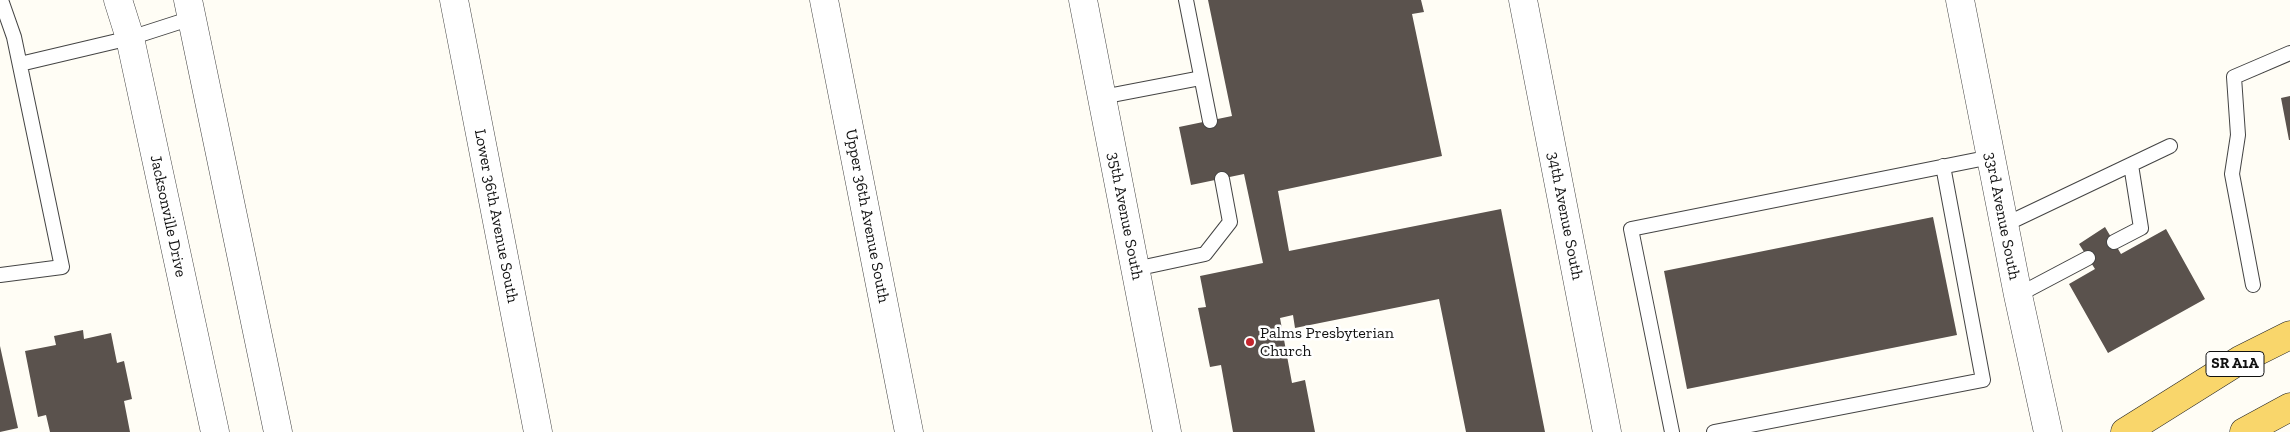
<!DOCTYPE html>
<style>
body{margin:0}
canvas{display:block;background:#fffdf5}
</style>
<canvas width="2290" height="432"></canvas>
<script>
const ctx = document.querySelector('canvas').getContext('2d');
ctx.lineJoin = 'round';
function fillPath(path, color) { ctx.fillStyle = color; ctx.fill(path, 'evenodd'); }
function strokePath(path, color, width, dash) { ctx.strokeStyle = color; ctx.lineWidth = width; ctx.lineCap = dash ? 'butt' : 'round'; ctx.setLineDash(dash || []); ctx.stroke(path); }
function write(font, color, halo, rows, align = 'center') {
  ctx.font = font + ' "Zilla Slab",serif'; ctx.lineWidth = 5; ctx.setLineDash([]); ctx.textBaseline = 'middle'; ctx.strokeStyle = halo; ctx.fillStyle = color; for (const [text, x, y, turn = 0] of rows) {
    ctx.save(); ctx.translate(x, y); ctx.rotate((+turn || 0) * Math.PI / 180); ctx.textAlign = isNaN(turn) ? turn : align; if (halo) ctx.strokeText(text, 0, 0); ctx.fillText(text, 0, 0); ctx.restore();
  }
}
fillPath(new Path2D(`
 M1208,0H1421L1424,12L1412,14L1442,156L1278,191L1289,251L1501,209L1545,432H1466L1439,299L1295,328L1293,315L1280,318L1292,383L1305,380L1315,432H1233L1221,365L1210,367L1198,308L1206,307L1200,276L1263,263L1244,174L1191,185L1179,127L1232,116Z
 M2290,96V140H2289L2281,98Z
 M1933,217L1957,335L1687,389L1664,271Z
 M2105,227L2121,254L2166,229L2205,299L2108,353L2069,284L2095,269L2079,244Z
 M83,330L84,339L111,333L117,363L124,361L132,399L124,401L130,432H50L46,415L38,417L25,351L56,345L54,336Z
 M0,346L18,428L0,432Z`), '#5a524d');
const service = new Path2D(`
 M1186,0L1210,121
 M20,64L130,38L192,18
 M1102,97L1201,78
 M2004,225L2170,146
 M2114,242L2141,228L2131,165
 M1135,269L1205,254L1230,222L1222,179
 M0,275L62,267L14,37L1,0
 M2253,285L2232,174L2238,135L2234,77L2290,53
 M2018,295L2088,258
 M1672,432L1631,229L1991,157
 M1714,432L1983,380L1943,166`);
const minor = new Path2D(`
 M454,0L538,432
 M824,0L909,432
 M1083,0L1167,432
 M1523,0L1607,432
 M1960,0L2018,295L2048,432`);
const tertiary = new Path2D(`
 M118,0L130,38L215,432
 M188,0L278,432`);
const primary = new Path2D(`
 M2125,432L2240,360L2290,335
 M2244,432L2290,407`);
strokePath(service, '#444', 16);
strokePath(minor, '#444', 29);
strokePath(tertiary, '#444', 29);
strokePath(primary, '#222', 29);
strokePath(service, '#fff', 14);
strokePath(minor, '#fff', 28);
strokePath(tertiary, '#fff', 28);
strokePath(primary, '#f9d66b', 28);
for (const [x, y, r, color] of [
 [1250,342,5,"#c4262e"]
]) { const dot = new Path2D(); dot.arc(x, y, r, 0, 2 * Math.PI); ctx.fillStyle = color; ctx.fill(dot); strokePath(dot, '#fff', 2); }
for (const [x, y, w] of [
 [2235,364,58]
]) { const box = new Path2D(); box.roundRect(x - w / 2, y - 12.5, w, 25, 4); ctx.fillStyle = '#fff'; ctx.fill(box); strokePath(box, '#111', 1); }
write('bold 15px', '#111', null, [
 ["SR A1A",2235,364]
]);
write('16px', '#111', '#fff', [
 ["Jacksonville Drive",168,216,78],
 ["Lower 36th Avenue South",496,216,79],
 ["Upper 36th Avenue South",867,216,79],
 ["35th Avenue South",1125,216,79],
 ["34th Avenue South",1565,216,79],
 ["33rd Avenue South",2002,216,79]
]);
write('16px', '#111', '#fff', [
 ["Palms Presbyterian",1260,333],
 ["Church",1260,351]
], 'left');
</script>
